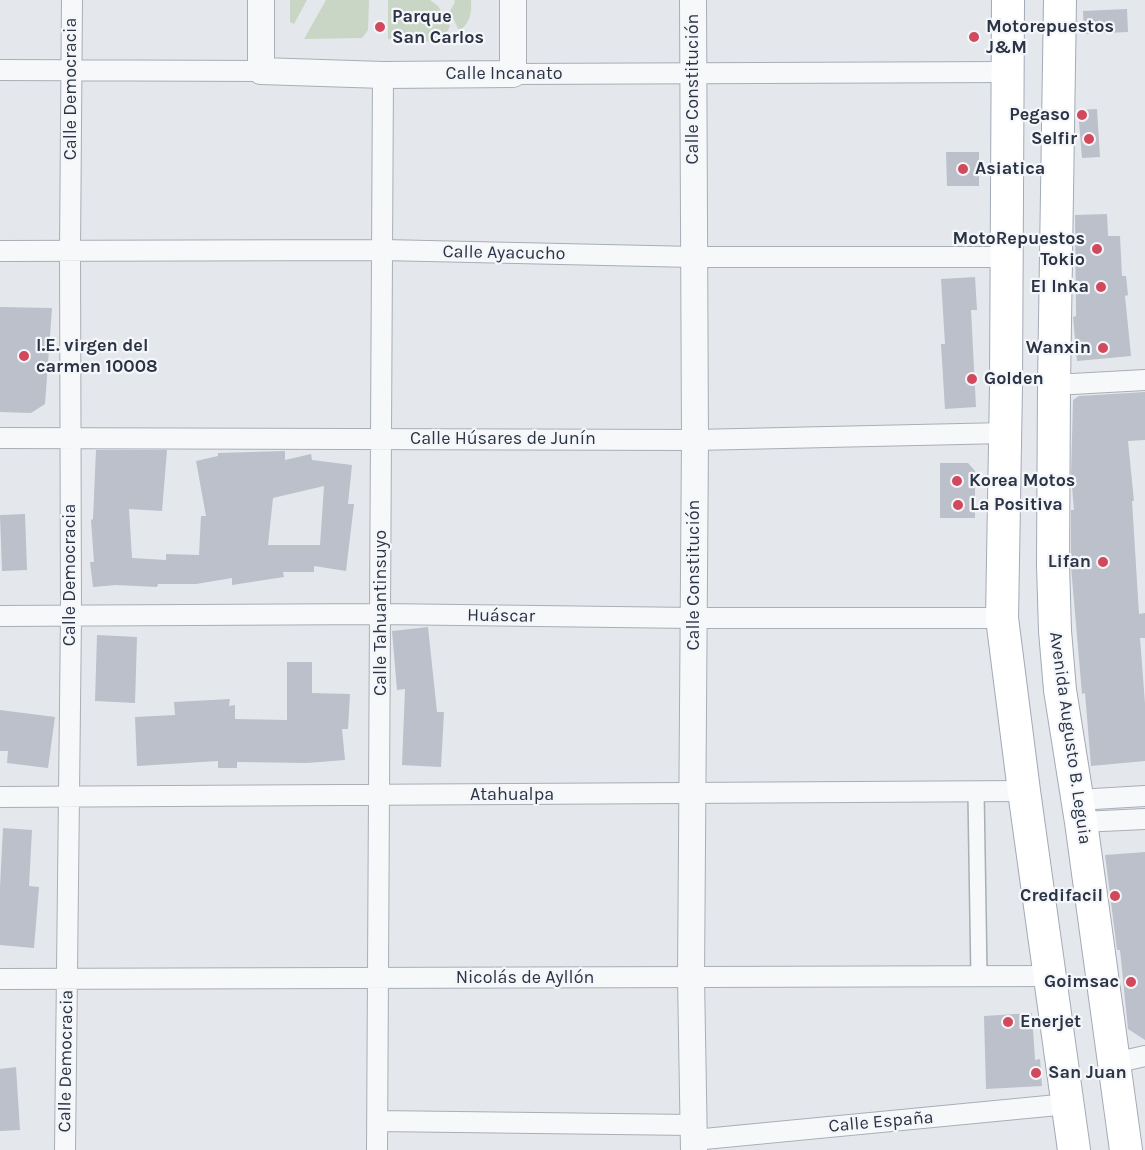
<!DOCTYPE html>
<meta charset="utf-8">
<style>
body{margin:0}
canvas{display:block;background:#e4e7ec}
</style>
<canvas width="1145" height="1150"></canvas>
<script>
const ctx = document.querySelector('canvas').getContext('2d');
ctx.lineJoin = 'round';
function fillPath(path, color) { ctx.fillStyle = color; ctx.fill(path, 'evenodd'); }
function strokePath(path, color, width, dash) { ctx.strokeStyle = color; ctx.lineWidth = width; ctx.lineCap = dash ? 'butt' : 'round'; ctx.setLineDash(dash || []); ctx.stroke(path); }
function write(font, color, halo, rows, align = 'center') {
  ctx.font = font + ' Karla,sans-serif'; ctx.lineWidth = 4.5; ctx.setLineDash([]); ctx.textBaseline = 'middle'; ctx.strokeStyle = halo; ctx.fillStyle = color; for (const [text, x, y, turn = 0] of rows) {
    ctx.save(); ctx.translate(x, y); ctx.rotate((+turn || 0) * Math.PI / 180); ctx.textAlign = isNaN(turn) ? turn : align; if (halo) ctx.strokeText(text, 0, 0); ctx.fillText(text, 0, 0); ctx.restore();
  }
}
fillPath(new Path2D(`
 M290,0H307L294,24L290,22Z
 M326,0H369L368,30L362,38L304,39Z
 M388,0H430L438,6L450,26L442,42L388,39Z
 M454,0H471C472,14 470,23 459,31L450,11L455,2Z`), '#c9d6c5');
fillPath(new Path2D(`
 M1127,9L1128,32L1084,34L1083,11Z
 M1097,109L1100,157L1082,158L1078,110Z
 M946,152H979V186H947Z
 M1107,214L1108,236H1120L1122,276H1126L1128,295L1125,296L1131,356L1077,361L1073,317L1076,316L1075,215Z
 M975,277L977,310H971L976,407L945,409L941,344H945L941,279Z
 M0,307L52,308L45,404L31,413L0,412Z
 M1145,392V440L1128,441L1134,501H1132L1139,614L1145,613V638H1140L1145,704V761L1091,766L1085,693L1082,694L1071,567V510H1074L1071,476L1073,400L1079,396Z
 M96,450H167L162,511L129,509L132,558L166,560V554L199,555L201,516H206L196,461L218,456V453L285,451V460L311,454L312,460L352,465L348,504H354L346,571L314,566V572H283L284,577L232,585V578L196,584H158L157,587L116,585L93,587L90,562H94L91,520L93,519ZM324,486L320,545H268L273,498Z
 M940,463H968L975,471V518H940Z
 M25,514L27,570L2,571L0,515Z
 M428,627L437,712H444L441,767L402,765L405,689L397,690L392,631Z
 M97,635L137,637L135,703L95,701Z
 M287,662H312V693L350,694L348,729H342L345,760L307,763L237,762V768H218V761L137,766L135,717L175,715L174,702L230,699L229,706L235,705V719L287,720Z
 M0,710L55,717L48,768L7,763L8,751H0Z
 M3,828L32,830L29,886L39,887L34,948L0,945V887Z
 M1145,852V1040L1128,1029L1120,950H1117L1105,855Z
 M1032,1013L1035,1060L1040,1059L1042,1086L986,1089L984,1016Z
 M16,1067L20,1130L0,1131V1069Z`), '#bbc0ca');
const pedestrian = new Path2D(`
 M976,792L979,977`);
const minor = new Path2D(`
 M0,70L261,71
 M513,74L1007,72
 M0,251L383,250L694,257H1007
 M1054,385L1145,380
 M0,438L695,440L1005,433
 M0,616L381,614L693,618H1002
 M0,797L1024,791
 M1077,800L1145,796
 M1081,822L1145,819
 M0,979L1050,976
 M1114,1063L1145,1056
 M378,1121L693,1125
 M694,1140L1068,1104
 M65,1150L71,616L70,251L72,0
 M377,1150L383,75`);
const tertiary = new Path2D(`
 M261,0V71L383,75L513,74V0
 M693,0L695,440L691,978L694,1150`);
const primary = new Path2D(`
 M1008,0L1006,386L1002,618L1024,791L1074,1150
 M1060,0L1054,385L1053,565L1055,631L1060,690L1081,822L1126,1150`);
strokePath(pedestrian, '#a9aeb7', 18);
strokePath(minor, '#a9aeb7', 22);
strokePath(tertiary, '#a9aeb7', 28);
strokePath(primary, '#a3abb8', 34);
strokePath(pedestrian, '#f7f8fa', 15);
strokePath(minor, '#f7f8fa', 20);
strokePath(tertiary, '#f7f8fa', 26);
strokePath(primary, '#fff', 32);
for (const [x, y, r, color] of [
 [380,27,6,"#d1495b"],
 [974,37,6,"#d1495b"],
 [1082,115,6,"#d1495b"],
 [1089,139,6,"#d1495b"],
 [963,169,6,"#d1495b"],
 [1097,249,6,"#d1495b"],
 [1101,287,6,"#d1495b"],
 [1103,348,6,"#d1495b"],
 [24,356,6,"#d1495b"],
 [972,379,6,"#d1495b"],
 [957,481,6,"#d1495b"],
 [958,505,6,"#d1495b"],
 [1103,562,6,"#d1495b"],
 [1115,896,6,"#d1495b"],
 [1131,982,6,"#d1495b"],
 [1008,1022,6,"#d1495b"],
 [1036,1073,6,"#d1495b"]
]) { const dot = new Path2D(); dot.arc(x, y, r, 0, 2 * Math.PI); ctx.fillStyle = color; ctx.fill(dot); strokePath(dot, '#f4f6f9', 2); }
write('bold 18px', '#2b3445', '#f4f6f9', [
 ["Parque",392,17],
 ["San Carlos",392,38],
 ["Motorepuestos",986,27],
 ["J&M",986,48],
 ["Pegaso",1070,115,"right"],
 ["Selfir",1077,139,"right"],
 ["Asiatica",975,169],
 ["MotoRepuestos",1085,239,"right"],
 ["Tokio",1085,260,"right"],
 ["El Inka",1089,287,"right"],
 ["I.E. virgen del",36,346],
 ["carmen 10008",36,367],
 ["Wanxin",1091,348,"right"],
 ["Golden",984,379],
 ["Korea Motos",969,481],
 ["La Positiva",970,505],
 ["Lifan",1091,562,"right"],
 ["Credifacil",1103,896,"right"],
 ["Goimsac",1119,982,"right"],
 ["Enerjet",1020,1022],
 ["San Juan",1048,1073]
], 'left');
write('18px', '#2b3445', '#f4f6f9', [
 ["Calle Incanato",504,74],
 ["Calle Democracia",71,89,-90],
 ["Calle Constitución",693,89,-90],
 ["Calle Ayacucho",504,253,1],
 ["Calle Húsares de Junín",503,439],
 ["Calle Democracia",70,575,-90],
 ["Calle Constitución",694,575,-90],
 ["Calle Tahuantinsuyo",381,613,-90],
 ["Huáscar",501,616,1],
 ["Avenida Augusto B. Leguia",1070,738,82],
 ["Atahualpa",512,795],
 ["Nicolás de Ayllón",525,978],
 ["Calle Democracia",66,1061,-89],
 ["Calle España",881,1122,-5]
]);
</script>
